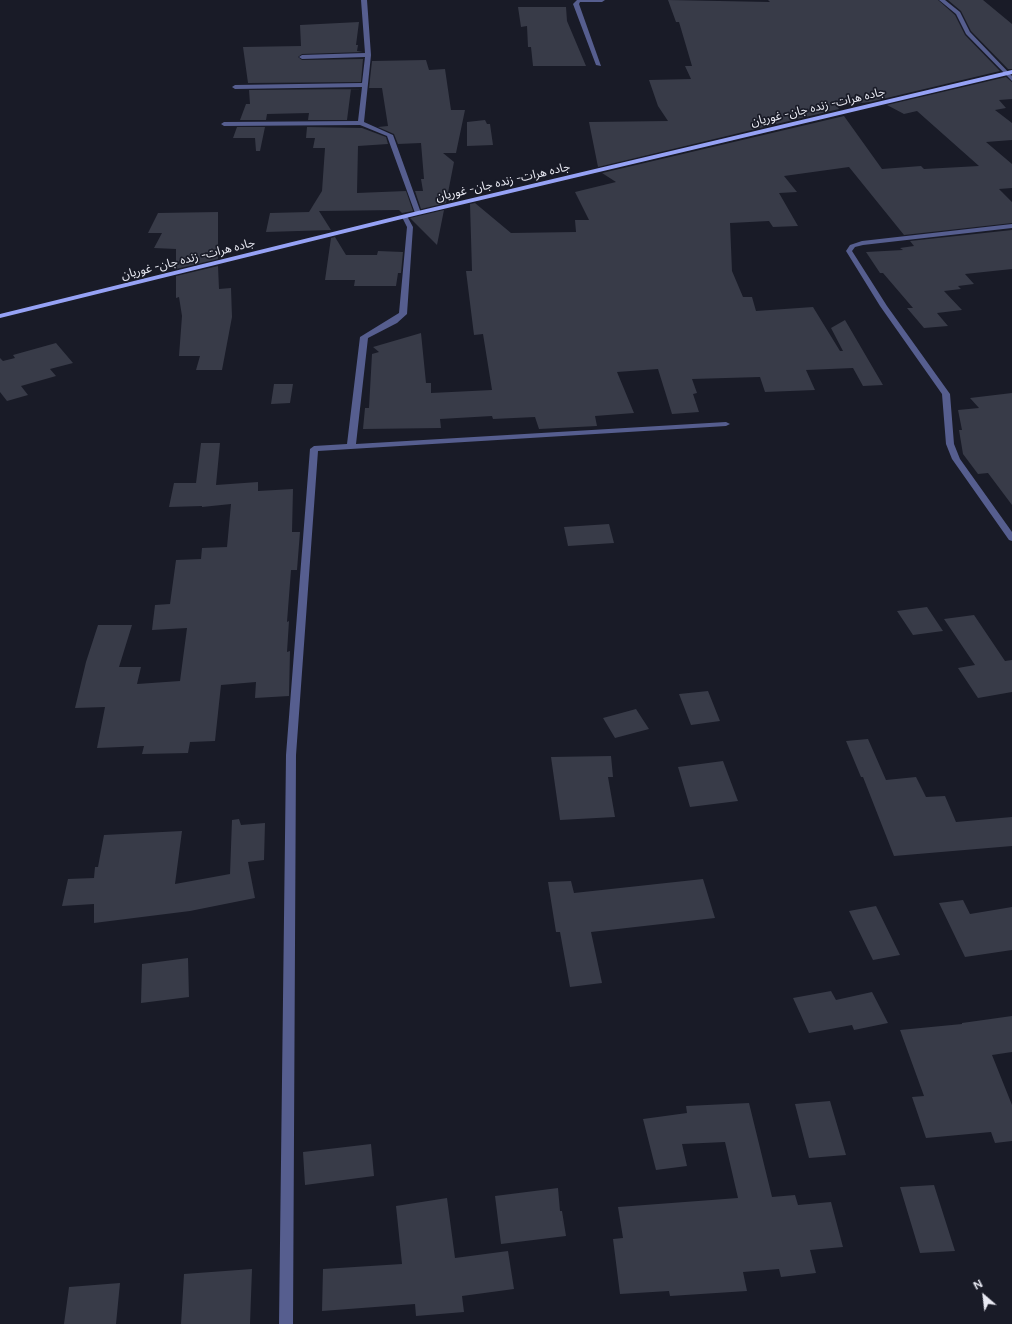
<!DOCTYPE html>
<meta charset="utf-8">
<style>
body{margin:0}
#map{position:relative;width:1012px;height:1324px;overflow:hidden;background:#191b27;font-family:Figtree,sans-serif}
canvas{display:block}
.north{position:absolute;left:964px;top:1276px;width:40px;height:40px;-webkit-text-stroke:3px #191b27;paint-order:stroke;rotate:332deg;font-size:11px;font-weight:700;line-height:16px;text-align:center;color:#e9eaf3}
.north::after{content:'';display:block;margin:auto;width:14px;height:18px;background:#e9eaf3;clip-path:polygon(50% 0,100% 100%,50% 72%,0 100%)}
</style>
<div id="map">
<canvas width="1012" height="1324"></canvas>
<div class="north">N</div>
</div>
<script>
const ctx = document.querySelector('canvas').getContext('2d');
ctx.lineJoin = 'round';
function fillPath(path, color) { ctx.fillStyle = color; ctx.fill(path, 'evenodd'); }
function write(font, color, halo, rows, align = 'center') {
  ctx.font = font + ' Figtree,"Noto Sans Arabic",sans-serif'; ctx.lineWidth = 3.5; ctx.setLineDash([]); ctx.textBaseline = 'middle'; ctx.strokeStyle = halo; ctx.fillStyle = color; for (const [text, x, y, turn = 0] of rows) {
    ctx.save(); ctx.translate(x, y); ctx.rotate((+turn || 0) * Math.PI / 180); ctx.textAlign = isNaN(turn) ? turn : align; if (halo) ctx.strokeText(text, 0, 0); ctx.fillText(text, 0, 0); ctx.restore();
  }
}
fillPath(new Path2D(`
 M668,0L770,2L768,0H938L955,15L965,35L1000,71L870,102L837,106L839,109L598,167L589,122L668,121L658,106L649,80L691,79L685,66H692L679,22H676Z
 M948,0H983L1012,24V69H1008L971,31L961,11Z
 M518,7H566L567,21L586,66H533L531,47H528L527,26L521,27Z
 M359,22L356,45H358L357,51L363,52L302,54L298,57L302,60L363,59L361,82L248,83L243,47L301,46L300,25Z
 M426,60L429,70L445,69L451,110H465L456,153H443L454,162L446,203L421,209L415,191H423L421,179H424L421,143L398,144L394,134L378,127L388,126L382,88H369L372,61Z
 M1006,77L1012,82V99L999,100L1006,108L995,110L1012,123V140L986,142L1012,164V188L999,189L1012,202V223L904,235L849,167L784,176L797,192L779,193L798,226L773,227L769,221L730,223L732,271L743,297H752L756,311L813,307L840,351H843L831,328L845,320L883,385L863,386L853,368L806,370L815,390L765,392L760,377L692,379L697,393L693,394L699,412L672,414L658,369L617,372L634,413L595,416L597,426L539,429L535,417L493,419L492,416L440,419L441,428L363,429L365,408H369L372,354L379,352L373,347L421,333L426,383H431V393L492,390L483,334L474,335L466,271H472L470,204L475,203L511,233L576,232L575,220H589L575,192L616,182L602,173L844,116L882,169L921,166L924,169L979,166L917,111L904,114L887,105Z
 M351,89L347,120H308L309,113L267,114L266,120H240L246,104H250L249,90L360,89Z
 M485,120L487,124H490L493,145L467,146V122Z
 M237,127H265L260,151H256L255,138H233Z
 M307,127L362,128L386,137L388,144L358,146L357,193L406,191L413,211L402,213L399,210L319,211L331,230L266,232L270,213L309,212L322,191L325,148H313L315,138H306Z
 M444,210L437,245L410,218Z
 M218,212V259L176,269V249L154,248L162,233H148L158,213Z
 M1012,230V269L965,274L974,284L958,286L961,289L944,291L962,310L937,313L948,326L924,328L907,308H913L883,273H880L866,252L903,250L900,248L914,246L910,241Z
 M335,237L346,255H377L378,251L403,252L401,273H398L396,286H354L355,280H325L331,238Z
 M218,266L219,289L231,288L232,317L222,370H196L200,356H179L182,316L179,297L176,298V276Z
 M56,343L73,363L50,369L56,376L21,386L28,395L7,401L0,392V358L3,361L15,358L13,355Z
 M274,384H293L290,403L271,404Z
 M1012,393V505L988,473L978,474L963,454L959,430H962L958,410L979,408L970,398Z
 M201,443H220L216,485L258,482V491L293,489L292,532H300L297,570H291L287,622L289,621L287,652L290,651L289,696L255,698L256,682L221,685L215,741L190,742L188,753L142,754L144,746L97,748L105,707L75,708L86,662L98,625H132L119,667H141L137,684L180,681L187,628L152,630L155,605L170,604L176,560L201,559L202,548L227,547L231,504L202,507V506L169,507L174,483H196Z
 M609,524L614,543L568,546L564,527Z
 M927,607L943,631L913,635L897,611Z
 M974,615L1005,661L1012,660V692L978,698L958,668L975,665L944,619Z
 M708,691L720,721L691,725L679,694Z
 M636,709L649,729L615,738L603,718Z
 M868,739L886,780L916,777L926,797L945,796L956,822L1012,817V846L894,856L863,777H861L846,741Z
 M611,756L613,777H608L615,817L560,820L551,757Z
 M723,761L738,801L690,807L678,767Z
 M239,819L241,825L265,823L264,860L248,862L255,898L190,911L94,923V904L62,906L68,879L94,878L95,867H98L104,835L182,831L175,884L230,874L232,820Z
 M703,879L715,918L591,932L602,983L570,987L560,932H556L548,882L571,881L574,893Z
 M963,900L970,914L1012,907V950L965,957L939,903Z
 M876,906L900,955L873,960L849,911Z
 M188,958L189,997L141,1003L142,964Z
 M831,991L836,1000L872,992L888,1023L854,1030L852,1025L809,1033L793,998Z
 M1012,1016V1052L992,1055L1012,1105V1141L995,1143L991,1132L926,1138L912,1097L924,1096L900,1030L962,1024V1023Z
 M830,1101L846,1155L809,1158L795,1104Z
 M749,1103L772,1197L795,1195L798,1205L831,1202L843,1247L810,1250L816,1273L781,1277L779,1269L743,1272L747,1291L670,1296L669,1291L620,1294L613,1239L623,1238L618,1207L738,1198L725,1142L682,1144L687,1166L656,1170L643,1119L687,1113L686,1106Z
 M371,1144L374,1176L305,1185L303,1152Z
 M934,1185L955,1251L920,1253L900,1187Z
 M558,1188L560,1211H562L566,1236L501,1244L495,1196Z
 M447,1198L455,1258L508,1251L514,1289L462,1296L464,1312L416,1316L415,1304L322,1311L323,1269L402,1264L396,1206Z
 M252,1269L250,1324H181L184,1274Z
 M120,1283L116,1324H64L69,1287Z`), '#383b48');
fillPath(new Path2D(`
 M361,0H367L371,55L364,122L393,135L421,213L420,214L415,213L387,136L360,125L224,126L221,124L224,122L358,121L362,87L235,89L232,87L235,85L362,83L365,57L302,59L299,57L302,55L365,53Z
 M577,0H605L602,2H580L579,4L601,66L596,65L573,4Z
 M939,0H945L960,12L970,32L1012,76V81L966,34L956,14Z
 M405,215L407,216L413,227L407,314L397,323L368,338L356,444L726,422L730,424L726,426L318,451L296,755L293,1324H279L286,755L310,449L314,446L347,444L360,337L399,313L407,227L402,217Z
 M1012,224V228L863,245L855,247L852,251L887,306L950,394L954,444L960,459L1012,532V541L1009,540L952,459L946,444L942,394L880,306L846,251L850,245L862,241Z`), '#565e8f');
fillPath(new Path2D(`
 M1012,70V74L418,215L0,318V314L418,211Z`), '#96a2f5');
write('12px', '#e9eaf3', '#191b27', [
 ["جاده هرات- زنده جان- غوریان",818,107,-13],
 ["جاده هرات- زنده جان- غوریان",503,182,-13],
 ["جاده هرات- زنده جان- غوریان",188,259,-14]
]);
</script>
